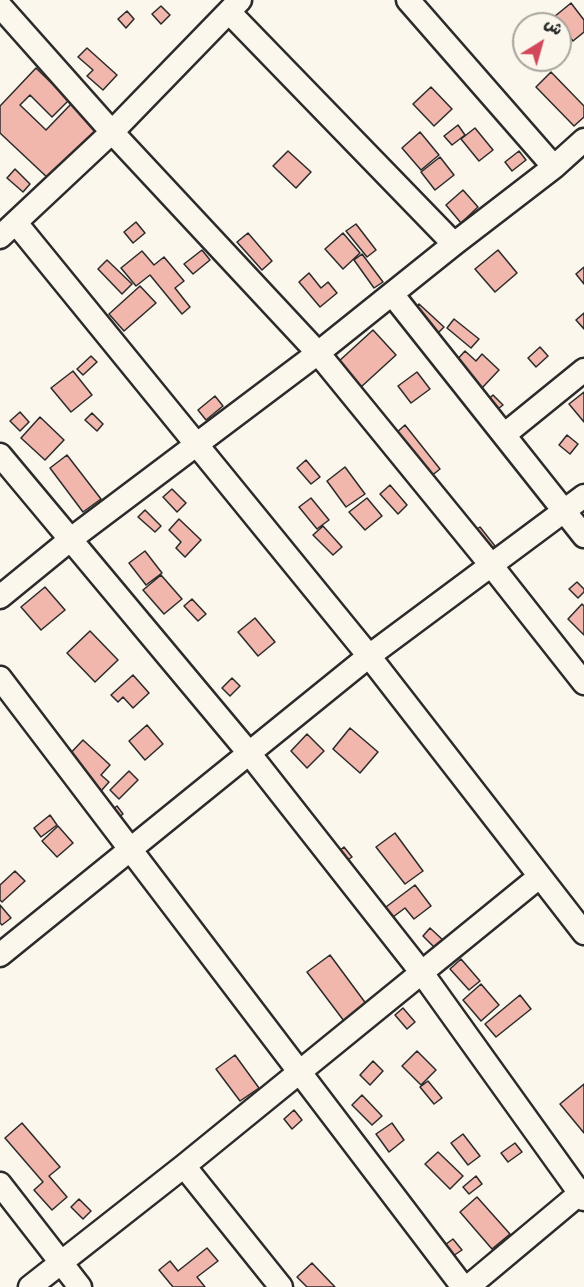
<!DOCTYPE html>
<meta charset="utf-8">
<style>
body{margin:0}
#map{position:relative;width:584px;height:1287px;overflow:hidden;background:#fbf7ec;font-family:"Gochi Hand","Playpen Sans Arabic",sans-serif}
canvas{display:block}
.north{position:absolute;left:512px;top:12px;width:60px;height:60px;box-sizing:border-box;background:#fbf7ec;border:2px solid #a8a59f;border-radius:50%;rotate:37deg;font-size:16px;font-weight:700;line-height:24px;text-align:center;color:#2b2b2b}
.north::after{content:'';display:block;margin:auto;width:21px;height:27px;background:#d1495b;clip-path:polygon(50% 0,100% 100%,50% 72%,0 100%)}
</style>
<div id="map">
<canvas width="584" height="1287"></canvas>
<div class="north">ش</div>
</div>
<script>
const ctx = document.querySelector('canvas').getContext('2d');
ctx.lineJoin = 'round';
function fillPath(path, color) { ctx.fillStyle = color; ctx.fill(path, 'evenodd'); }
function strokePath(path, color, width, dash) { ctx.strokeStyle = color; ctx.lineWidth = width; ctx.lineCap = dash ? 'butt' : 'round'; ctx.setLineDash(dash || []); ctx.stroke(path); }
const building = new Path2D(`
 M571,3L584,20V32L573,41L554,17Z
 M161,6L170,15L161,24L152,14Z
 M127,11L134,19L126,28L118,19Z
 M87,48L117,75L103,90L87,76L93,70L78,57Z
 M36,68L69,100L52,117L30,95L20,105L46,130L72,103L103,125L50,180L0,133V106Z
 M551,72L584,106V117L574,126L536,87Z
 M431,87L452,109L434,126L413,104Z
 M458,125L465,135L452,145L444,136Z
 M475,128L493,150L479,161L461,139Z
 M420,132L439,155L421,170L402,148Z
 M288,151L311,172L296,188L273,166Z
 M519,151L526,160L512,171L505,162Z
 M440,157L454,175L435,190L421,172Z
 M15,169L30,184L23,192L7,178Z
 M463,190L478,207L461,223L446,205Z
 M136,222L145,233L133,243L124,232Z
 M356,224L376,250L367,257L346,231Z
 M248,233L272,261L262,270L237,242Z
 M343,233L360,253L343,269L325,249Z
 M202,250L210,260L193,274L184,264Z
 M498,250L517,273L495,292L475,269Z
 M142,251L154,265L164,257L184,281L175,288L190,307L182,314L150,275L136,286L121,268Z
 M362,254L383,282L374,288L354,260Z
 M107,260L132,284L122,294L98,269Z
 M584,267V284L576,274Z
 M309,273L321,288L328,282L337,293L320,307L299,282Z
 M140,286L156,303L124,331L109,314Z
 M419,304L444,327L435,336L411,313Z
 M584,313V329L576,320Z
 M454,319L479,339L471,348L447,328Z
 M373,330L396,355L361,387L338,362Z
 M540,347L548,356L536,367L528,358Z
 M465,351L476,361L482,354L499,370L482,388L455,362Z
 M91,356L97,362L83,375L77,369Z
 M73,371L92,395L71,412L51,388Z
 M417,372L430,389L411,403L398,386Z
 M584,392V422L569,404Z
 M493,395L503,405L494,412L485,402Z
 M215,396L223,406L206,420L198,410Z
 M20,412L29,422L20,431L10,421Z
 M92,413L103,424L97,431L85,420Z
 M40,417L64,440L45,460L21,438Z
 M405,425L440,469L430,477L395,434Z
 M567,435L578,444L570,454L559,445Z
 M67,455L101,499L83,512L50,468Z
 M306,460L320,477L311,484L297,468Z
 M345,467L365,494L346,507L327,481Z
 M390,485L407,505L398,514L380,494Z
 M172,489L186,503L177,512L163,497Z
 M311,498L329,520L317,529L299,507Z
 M367,498L382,516L365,530L349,512Z
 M145,510L161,526L155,532L138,517Z
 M179,519L201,540L185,557L176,548L181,542L169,530Z
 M323,526L342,547L333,555L313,535Z
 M480,527L495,546L486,552L471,533Z
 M145,551L162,573L146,585L129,563Z
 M161,575L182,599L164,614L143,590Z
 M577,582L584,589V592L578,598L569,589Z
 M45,587L65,610L41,630L21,607Z
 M192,599L206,614L198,621L184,606Z
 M582,604L584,606V635L568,619Z
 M255,618L275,642L258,656L238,632Z
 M90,631L118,660L95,682L67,653Z
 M133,675L149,693L133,708L123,697L118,702L111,695Z
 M232,678L240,686L230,696L222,688Z
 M147,725L163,744L145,760L129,741Z
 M350,728L378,752L360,773L333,749Z
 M307,734L324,751L307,768L291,751Z
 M83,740L110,765L101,775L109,782L101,791L65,759Z
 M129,771L138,780L119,799L110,790Z
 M117,806L123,814L112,823L106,814Z
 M50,815L57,825L41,837L34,828Z
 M58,826L73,843L57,857L42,841Z
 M395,833L423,871L405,884L376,847Z
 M344,847L352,857L342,864L335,854Z
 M15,871L25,881L2,902L0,900V885Z
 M415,885L431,906L414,919L405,908L385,923L378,913Z
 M0,905L11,918L2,925L0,923Z
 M430,928L444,941L436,949L423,936Z
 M330,955L367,1005L344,1021L307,972Z
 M461,959L480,981L469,990L450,969Z
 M481,984L499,1005L481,1021L463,1000Z
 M520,995L531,1009L496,1037L485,1024Z
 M403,1008L415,1022L407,1029L395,1015Z
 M417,1051L436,1070L421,1085L402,1066Z
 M235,1055L259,1088L240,1101L216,1069Z
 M373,1061L383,1071L370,1085L360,1075Z
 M428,1081L442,1098L434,1104L420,1087Z
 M584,1084V1133L560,1104Z
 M362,1095L382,1116L372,1125L352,1105Z
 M294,1110L302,1120L292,1129L284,1119Z
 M22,1123L60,1167L49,1176L67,1197L52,1210L34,1190L43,1182L5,1138Z
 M392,1123L404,1140L389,1152L376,1134Z
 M463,1134L480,1156L468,1165L451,1143Z
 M515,1143L522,1152L508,1162L501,1153Z
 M438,1152L463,1176L450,1189L425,1164Z
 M476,1176L482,1184L469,1194L463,1187Z
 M477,1197L510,1234L492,1249L460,1212Z
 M79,1199L91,1211L83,1219L71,1207Z
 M453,1239L462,1250L450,1258L442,1247Z
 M207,1248L218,1261L197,1277L205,1287H173L159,1270L170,1261L178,1271Z
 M312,1263L335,1287H307L297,1277Z`);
fillPath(building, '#f1b6ac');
strokePath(building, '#2b2b2b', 1.5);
const minor = new Path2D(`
 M408,0L554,167
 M0,6L112,132L318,353L491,565L584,683
 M229,12L454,244
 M16,223L369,656L584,933
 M0,237L112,132L240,0
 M392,294L584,536
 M504,435L584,370
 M0,455L249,753L422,973L584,1199
 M0,597L71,539L318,353L454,244L554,167L584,140
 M0,678L463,1287
 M0,955L369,656L584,496
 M184,1166L281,1287
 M0,1184L80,1287
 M30,1287L184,1166L539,877
 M468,1287L584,1190`);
strokePath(minor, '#2b2b2b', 27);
strokePath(minor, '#fbf7ec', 22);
</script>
